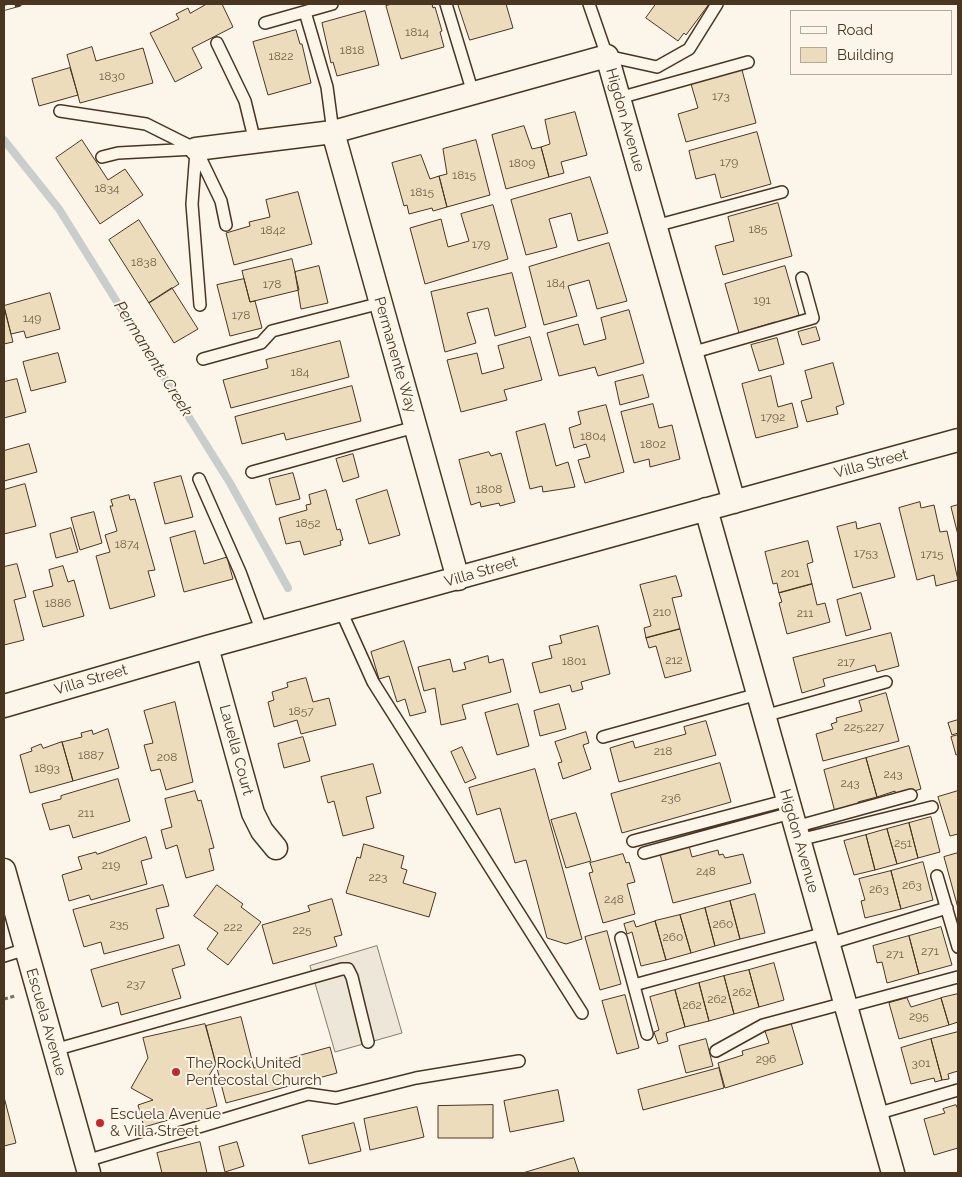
<!DOCTYPE html>
<style>
body{margin:0}
#map{position:relative;width:962px;height:1177px;overflow:hidden;background:#fbf6e9;font-family:Raleway,sans-serif}
canvas{display:block}
.frame{position:absolute;inset:0;border:5px solid #4a3520;pointer-events:none}
.legend{position:absolute;left:790px;top:10px;width:162px;height:65px;box-sizing:border-box;background:#fbf6e9;border:1px solid #b4a999;margin:0;padding:6px 9px;list-style:none;font-size:15px;color:#4a3520}
.legend li{display:flex;align-items:center;gap:10px;height:25px}
.legend b{width:25px;border:1px solid #b4a999}
</style>
<div id="map">
<canvas width="962" height="1177"></canvas>
<div class="frame"></div>
<ul class="legend">
<li><b style="height:6px;background:#fbf6e9"></b>Road</li>
<li><b style="height:14px;background:#ecdcbc"></b>Building</li>
</ul>
</div>
<script>
const ctx = document.querySelector('canvas').getContext('2d');
ctx.lineJoin = 'round';
function fillPath(path, color) { ctx.fillStyle = color; ctx.fill(path, 'evenodd'); }
function strokePath(path, color, width, dash) { ctx.strokeStyle = color; ctx.lineWidth = width; ctx.lineCap = dash ? 'butt' : 'round'; ctx.setLineDash(dash || []); ctx.stroke(path); }
function write(font, color, halo, rows, align = 'center') {
  ctx.font = font + ' Raleway,sans-serif'; ctx.lineWidth = 4; ctx.setLineDash([]); ctx.textBaseline = 'middle'; ctx.strokeStyle = halo; ctx.fillStyle = color; for (const [text, x, y, turn = 0] of rows) {
    ctx.save(); ctx.translate(x, y); ctx.rotate((+turn || 0) * Math.PI / 180); ctx.textAlign = isNaN(turn) ? turn : align; if (halo) ctx.strokeText(text, 0, 0); ctx.fillText(text, 0, 0); ctx.restore();
  }
}
const parking = new Path2D(`
 M377,946L402,1033L335,1052L310,966Z`);
fillPath(parking, '#ede7d9');
strokePath(parking, '#887966', 1);
strokePath(new Path2D(`
 M4,140L59,209L230,483L288,588`), '#c9cecd', 8);
const building = new Path2D(`
 M207,4H222L233,27L192,48L202,68L175,82L150,33L179,19L176,14L188,8L190,13Z
 M392,4H432L433,8L435,7L442,31L440,32L444,47L401,59L386,6Z
 M458,4H506L513,28L470,40Z
 M656,4H709L686,35L684,33L678,41L646,18Z
 M365,11L379,65L337,76L333,62L331,63L322,23Z
 M296,30L300,44H302L311,83L268,95L253,42Z
 M92,47L96,61L143,48L153,83L80,103L67,55Z
 M70,68L78,95L39,106L32,79Z
 M742,70L756,123L686,142L678,114L698,108L691,84Z
 M575,112L587,155L561,162L564,173L549,177L541,147L550,144L545,120Z
 M524,126L532,149L541,147L549,177L506,189L492,135Z
 M757,132L771,184L721,198L715,174L696,179L689,151Z
 M82,140L108,180L125,169L143,195L100,224L56,158Z
 M476,140L490,195L447,207L439,176L447,174L443,149Z
 M421,155L430,179L439,176L447,207L433,211L432,208L409,214L407,205L404,206L392,163Z
 M590,177L608,233L578,241L571,213L549,219L557,247L526,255L511,200Z
 M298,192L312,244L234,265L226,233L250,226L249,222L270,217L266,200Z
 M778,203L792,256L723,275L715,246L734,241L728,217Z
 M493,205L508,259L425,284L410,228L441,219L448,247L469,241L461,214Z
 M139,220L179,284L149,303L109,240Z
 M609,243L627,301L597,309L589,280L568,286L577,316L544,325L529,267Z
 M292,259L299,290L250,302L242,271Z
 M319,266L328,303L301,309L295,272Z
 M785,266L799,315L776,325L775,322L739,333L725,284Z
 M512,273L526,327L495,336L488,308L467,313L476,343L445,352L431,292Z
 M244,279L250,302L255,301L262,328L230,336L217,285Z
 M172,288L198,329L174,343L149,303Z
 M50,293L60,329L26,338L24,331L11,334L4,306Z
 M4,307L13,342L4,344Z
 M629,310L644,363L598,376L595,367L559,376L547,333L578,324L584,345L606,339L601,318Z
 M816,327L820,340L802,345L798,332Z
 M530,337L542,380L504,390L507,400L461,412L447,360L477,353L482,374L504,368L498,346Z
 M777,338L784,364L759,371L751,345Z
 M340,341L349,377L231,408L223,380L268,368L266,360Z
 M58,353L66,382L31,391L23,362Z
 M833,363L844,404L836,407L838,414L807,422L801,401L812,398L805,371Z
 M643,375L649,397L620,405L615,382Z
 M771,376L778,407L792,403L798,427L756,438L742,384Z
 M17,379L26,412L4,418V382Z
 M352,386L361,421L286,440L284,433L242,444L235,417Z
 M653,404L659,428L672,425L680,459L650,467L649,459L634,463L621,412Z
 M606,405L624,472L585,483L578,460L590,457L586,444L574,448L569,428L581,424L578,412Z
 M545,424L556,466L568,462L575,487L543,492L542,486L530,489L516,432Z
 M29,444L37,472L4,481V451Z
 M489,452L491,456L501,453L515,502L500,506L499,503L481,507L480,502L471,505L459,460Z
 M353,454L359,477L343,482L336,459Z
 M293,473L300,499L276,505L269,479Z
 M181,476L193,517L165,524L154,483Z
 M25,484L36,526L4,534V490Z
 M326,490L337,530L340,529L343,540L340,541L341,545L304,555L300,541L286,544L279,518L307,510L306,505L311,504L309,495Z
 M387,490L400,535L369,544L356,500Z
 M129,495L130,500L135,499L155,570L148,571L155,596L110,609L96,556L110,552L105,535L117,531L110,506H113L111,500Z
 M920,502L921,508L934,505L940,532L947,531L958,580L936,586L934,575L917,580L899,508Z
 M958,505V535L951,507Z
 M94,512L102,543L80,550L71,518Z
 M856,522L857,529L880,523L895,577L853,588L837,527Z
 M71,528L78,552L56,558L50,534Z
 M195,531L204,564L227,557L233,579L184,592L170,538Z
 M808,541L813,562L807,564L812,584L779,593L777,583L773,584L765,552Z
 M17,564L26,597L14,600L24,640L4,645V567Z
 M63,566L68,582L74,580L84,616L43,627L33,591L53,586L49,570Z
 M676,576L682,596L672,598L680,629L646,638L644,628L651,626L640,585Z
 M812,584L817,605L825,603L830,622L787,634L779,603L782,602L779,593Z
 M861,593L871,629L846,636L837,600Z
 M598,626L610,674L581,682L583,689L572,692L570,685L540,693L532,663L552,658L549,646L562,643L560,636Z
 M680,629L691,671L665,678L656,646L649,648L646,638Z
 M891,633L899,666L877,672L875,665L823,679L825,686L802,693L793,658Z
 M404,641L426,712L410,716L405,699L397,702L389,676L379,679L371,652Z
 M488,656L489,663L503,659L511,692L462,705L466,719L441,725L435,688L424,691L418,667L450,659L453,672L466,669L464,663Z
 M306,678L313,702L329,698L336,725L301,734L297,720L274,727L268,702L274,700L272,692L288,687L287,683Z
 M886,693L899,741L823,761L816,734L833,729L831,724L837,722L836,718L862,711L859,701Z
 M175,702L193,782L166,790L160,769L151,771L144,745L153,743L144,711Z
 M518,704L529,746L497,755L485,713Z
 M559,704L566,729L540,736L534,711Z
 M958,720V733L952,735L948,723Z
 M706,721L716,755L619,782L610,748L633,741L635,748L686,734L684,727Z
 M108,729L119,768L73,781L62,742L82,737L81,733L92,730L93,734Z
 M586,732L589,743L583,745L591,769L563,779L558,763L562,762L555,742Z
 M958,735V754L956,755L951,737Z
 M303,737L310,761L284,768L278,744Z
 M62,742L73,781L30,793L20,755L32,751L31,748L41,744L43,748Z
 M909,746L921,789L896,796L895,791L877,797L866,758Z
 M462,747L476,778L465,783L451,752Z
 M866,758L877,797L858,802L859,806L835,812L824,770Z
 M720,763L731,802L622,833L611,794Z
 M373,764L381,793L366,797L374,828L343,836L334,801L328,803L321,777Z
 M535,769L582,939L566,944L547,938L526,860L515,863L500,808L477,815L469,788Z
 M118,779L130,821L73,838L69,825L50,830L42,804L61,799V796Z
 M195,791L198,801L201,800L214,848L209,849L214,870L186,878L177,845L166,849L161,830L172,827L165,799Z
 M958,791V834L950,836L938,797Z
 M576,813L591,861L566,868L551,820Z
 M931,817L940,852L918,858L909,823Z
 M909,823L918,858L897,864L887,829Z
 M887,829L897,864L875,870L866,835Z
 M866,835L875,870L854,875L844,841Z
 M146,837L152,858L141,861L147,884L91,900L89,895L69,901L62,875L82,869L78,857L96,852L97,854Z
 M364,844L404,856L401,868L407,870L403,883L436,893L429,917L346,893L357,857L360,858Z
 M689,846L692,857L718,850L719,855L723,854L725,858L743,854L751,883L673,903L660,854Z
 M958,853V908L944,857Z
 M623,854L626,863L629,862L635,882L627,884L635,914L603,923L589,873L593,872L590,863Z
 M923,862L933,900L901,909L891,871Z
 M891,871L901,909L865,918L861,901L865,900L859,879Z
 M163,885L169,906L156,909L164,938L104,954L101,942L84,947L73,910Z
 M217,885L243,904L241,907L261,922L228,965L207,949L218,933L194,916Z
 M755,894L765,933L740,939L730,901Z
 M332,899L342,935L334,937L337,946L273,964L262,925L310,911L308,906Z
 M730,901L740,939L715,946L705,908Z
 M705,908L715,946L691,953L680,915Z
 M680,915L691,953L666,960L655,921Z
 M634,921L636,927L655,921L666,960L641,966L632,932L627,934L624,924Z
 M941,927L952,965L919,974L909,936Z
 M607,931L621,984L600,990L585,937Z
 M909,936L919,974L887,983L882,962L877,963L873,946Z
 M179,945L185,965L172,969L181,998L121,1015L118,1002L102,1007L91,970Z
 M774,963L784,1000L759,1007L749,970Z
 M749,970L759,1007L734,1014L724,976Z
 M724,976L734,1014L709,1021L699,983Z
 M699,983L709,1021L685,1027L675,990Z
 M675,990L685,1027L666,1033L668,1041L658,1044L654,1032L659,1030L650,997Z
 M958,994V1022L949,1025L941,998Z
 M625,995L639,1048L617,1054L602,1001Z
 M907,998L911,1007L941,998L949,1025L899,1039L889,1003Z
 M241,1017L254,1068L330,1047L337,1073L226,1103L206,1026Z
 M791,1023L803,1064L725,1088L718,1063L743,1055L742,1051L769,1043L765,1031Z
 M205,1024L216,1064L207,1079L214,1083L212,1087L217,1106L144,1127L138,1105L153,1100L131,1088L148,1058L143,1038Z
 M958,1032V1071L948,1074L949,1079L942,1080L931,1039Z
 M706,1039L713,1066L686,1073L679,1046Z
 M931,1039L942,1080L935,1082L934,1078L911,1084L901,1048Z
 M719,1068L724,1088L643,1110L638,1090Z
 M558,1090L564,1121L510,1132L504,1101Z
 M4,1097L16,1143L4,1146Z
 M493,1105V1138H438V1106Z
 M956,1105L958,1109V1148L934,1155L924,1119L945,1113L943,1109Z
 M417,1107L424,1137L370,1150L364,1119Z
 M354,1123L361,1151L309,1164L302,1136Z
 M200,1142L207,1173H162L157,1153Z
 M237,1142L244,1166L225,1172L219,1147Z
 M574,1158L579,1173H523Z`);
fillPath(building, '#ecdcbc');
strokePath(building, '#4a3520', 1);
const lane = new Path2D(`
 M446,4L473,93
 M589,4L607,56L657,67L689,49L717,4
 M305,12L327,87L333,132
 M265,23L332,4
 M217,43L245,101L255,142
 M619,98L748,62
 M60,111L146,124L196,149L221,201L226,225
 M196,151L192,204L200,305
 M102,157L118,153L195,149
 M655,226L782,192
 M691,353L813,318L802,278
 M203,359L261,343L272,331L381,303
 M252,472L415,427
 M199,479L240,572L262,632
 M341,611L373,682L582,1013
 M764,716L886,682
 M603,737L758,694
 M795,827L911,795
 M799,840L932,807
 M633,841L788,800
 M644,853L791,813
 M937,876L958,947
 M621,938L647,1034
 M828,944L947,908
 M4,956L26,949
 M634,985L825,933
 M846,1007L958,977
 M54,1050L342,969H348L352,977L368,1042
 M716,1051L763,1025L845,1003
 M876,1114L958,1090
 M86,1161L308,1094L336,1098L416,1078L519,1061`);
const street = new Path2D(`
 M333,132L458,579
 M196,149L333,132L607,56L734,502
 M706,509L893,1173
 M207,647L253,813L262,831L276,848
 M4,706L207,647L958,440
 M4,870L89,1173`);
strokePath(lane, '#4a3520', 14);
strokePath(street, '#4a3520', 25);
strokePath(new Path2D(`
 M4,999L15,996`), '#7f6f5c', 3, [4, 2.5]);
strokePath(lane, '#fbf6e9', 11);
strokePath(street, '#fbf6e9', 22);
const rail = new Path2D(`
 M4,8L19,4`);
strokePath(rail, '#4a3520', 5.5);
strokePath(rail, '#fbf6e9', 4, [11]);
for (const [x, y, r, color] of [
 [176,1072,5,"#c62828"],
 [100,1123,5,"#c62828"]
]) { const dot = new Path2D(); dot.arc(x, y, r, 0, 2 * Math.PI); ctx.fillStyle = color; ctx.fill(dot); strokePath(dot, '#fbf6e9', 2); }
write('12px', '#725f47', null, [
 ["1814",417,32],
 ["1818",352,50],
 ["1822",281,56],
 ["1830",112,76],
 ["173",721,96],
 ["179",729,162],
 ["1809",522,163],
 ["1815",464,175],
 ["1834",107,188],
 ["1815",422,192],
 ["185",758,229],
 ["1842",273,230],
 ["179",481,244],
 ["1838",144,262],
 ["184",556,283],
 ["178",272,284],
 ["191",762,300],
 ["178",241,315],
 ["149",32,318],
 ["184",300,372],
 ["1792",773,417],
 ["1804",593,436],
 ["1802",653,444],
 ["1808",489,489],
 ["1852",308,523],
 ["1874",127,544],
 ["1753",866,553],
 ["1715",932,554],
 ["201",790,573],
 ["1886",58,603],
 ["210",662,612],
 ["211",805,613],
 ["212",674,660],
 ["1801",574,661],
 ["217",846,662],
 ["1857",301,711],
 ["225;227",864,727],
 ["218",663,751],
 ["1887",91,755],
 ["208",167,757],
 ["1893",47,768],
 ["243",893,774],
 ["243",850,783],
 ["236",671,798],
 ["211",86,813],
 ["251",903,843],
 ["219",111,865],
 ["248",706,871],
 ["223",378,877],
 ["263",912,885],
 ["263",879,889],
 ["248",614,899],
 ["235",119,924],
 ["260",723,924],
 ["222",233,927],
 ["225",302,930],
 ["260",673,937],
 ["271",930,951],
 ["271",895,954],
 ["237",136,984],
 ["262",742,992],
 ["262",717,999],
 ["262",692,1005],
 ["295",919,1016],
 ["296",766,1059],
 ["301",921,1063]
]);
write('15px', '#4a3520', '#fbf6e9', [
 ["Higdon Avenue",625,120,74],
 ["Permanente Way",395,355,74],
 ["Villa Street",871,464,-15],
 ["Villa Street",481,572,-16],
 ["Villa Street",91,680,-16],
 ["Lauella Court",236,750,75],
 ["Higdon Avenue",799,841,74],
 ["Escuela Avenue",46,1022,74]
]);
write('15px', '#4a3520', '#fbf6e9', [
 ["The Rock United",186,1063],
 ["Pentecostal Church",186,1080],
 ["Escuela Avenue",110,1114],
 ["& Villa Street",110,1131]
], 'left');
write('italic 16px', '#4a3520', '#fbf6e9', [
 ["Permanente Creek",153,359,58]
]);
</script>
